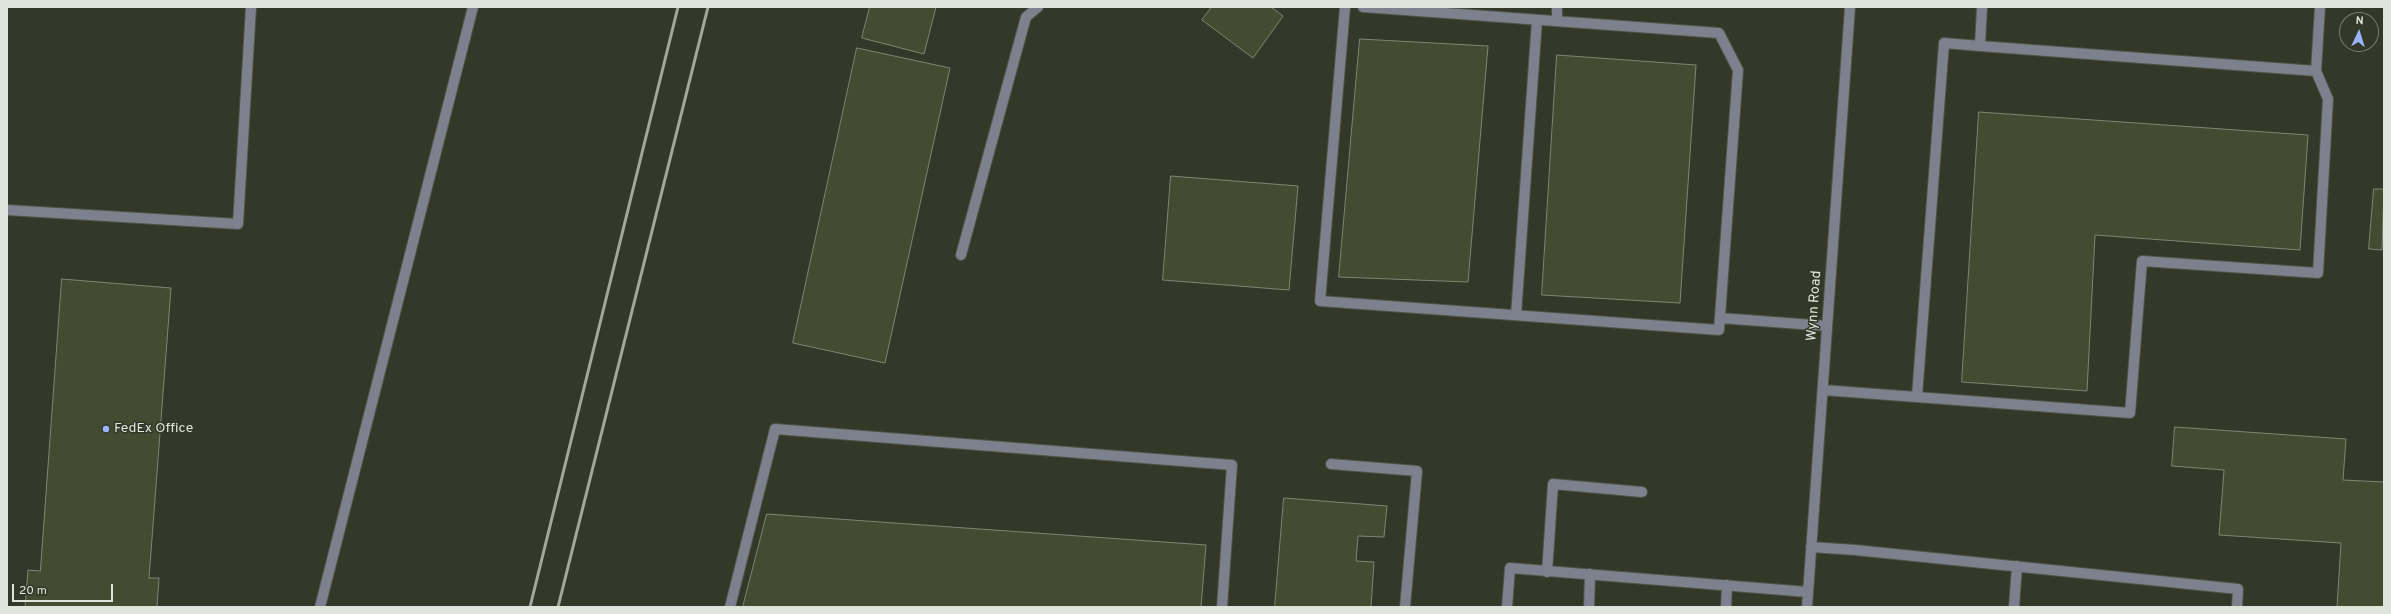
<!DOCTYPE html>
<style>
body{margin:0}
#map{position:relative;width:2391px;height:614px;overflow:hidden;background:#333829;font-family:Overpass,sans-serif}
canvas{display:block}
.frame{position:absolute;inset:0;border:8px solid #e1e4db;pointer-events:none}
.north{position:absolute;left:2339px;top:12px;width:40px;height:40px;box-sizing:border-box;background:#333829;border:1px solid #797d70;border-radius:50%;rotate:4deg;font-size:11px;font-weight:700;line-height:16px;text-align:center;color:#e1e4db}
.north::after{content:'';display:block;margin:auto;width:14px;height:18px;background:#99b5fd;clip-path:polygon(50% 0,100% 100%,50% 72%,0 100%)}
.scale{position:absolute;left:12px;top:584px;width:101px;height:18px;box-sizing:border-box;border:2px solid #e1e4db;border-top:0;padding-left:5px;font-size:12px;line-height:14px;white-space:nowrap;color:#e1e4db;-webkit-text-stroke:3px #333829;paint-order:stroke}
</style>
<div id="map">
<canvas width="2391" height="614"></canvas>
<div class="frame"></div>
<div class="north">N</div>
<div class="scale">20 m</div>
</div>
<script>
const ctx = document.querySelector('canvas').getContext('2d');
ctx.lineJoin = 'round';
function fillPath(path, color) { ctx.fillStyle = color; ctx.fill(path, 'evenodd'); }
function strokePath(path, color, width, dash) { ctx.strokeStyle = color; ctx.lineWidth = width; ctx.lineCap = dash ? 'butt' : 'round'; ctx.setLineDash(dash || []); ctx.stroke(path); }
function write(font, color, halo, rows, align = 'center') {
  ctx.font = font + ' Overpass,sans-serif'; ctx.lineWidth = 3; ctx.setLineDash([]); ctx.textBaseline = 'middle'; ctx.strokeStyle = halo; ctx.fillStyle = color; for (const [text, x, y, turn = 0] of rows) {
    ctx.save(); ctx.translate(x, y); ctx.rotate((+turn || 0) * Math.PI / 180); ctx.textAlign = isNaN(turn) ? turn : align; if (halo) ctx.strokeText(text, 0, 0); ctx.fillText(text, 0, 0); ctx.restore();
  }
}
const building = new Path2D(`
 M870,7H936L924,54L862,38Z
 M1212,7H1271L1283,16L1253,58L1202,20Z
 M1360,39L1488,46L1468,282L1339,277Z
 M857,48L950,68L885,363L793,343Z
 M1557,55L1696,65L1680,303L1542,295Z
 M1979,112L2308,135L2300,250L2095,235L2087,391L1962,382Z
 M1171,176L1298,186L1289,290L1163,280Z
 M2374,189H2384L2382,250L2369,249Z
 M62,279L171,288L149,578H159L157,607H25L28,570L40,571Z
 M2175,427L2346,439L2343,480L2384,482V607H2337L2341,543L2219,535L2224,470L2172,466Z
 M1284,498L1387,506L1384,537L1358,536L1356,561L1374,562L1371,607H1275Z
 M767,514L1206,545L1201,607H743Z`);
fillPath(building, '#444b30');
strokePath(building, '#808574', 1);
const minor = new Path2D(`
 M1345,7L1320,301L1719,330L1738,70L1719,33L1363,7
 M1982,7L1980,46L2316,71L2320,7
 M1557,21V7
 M7,210L238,224L251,7
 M961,255L1026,17L1038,7
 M1516,315L1537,20
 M1720,318L1827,326
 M1823,390L2130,413L2142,261L2318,273L2328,99L2316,71
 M1917,396L1944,43L1980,46
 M1331,464L1417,471L1405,607
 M1811,547L1855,550L2238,589L2237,607
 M1547,572L1553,484L1642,492
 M320,607L473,7
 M730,607L775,429L1232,465L1222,607
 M1507,607L1510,568L1808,592
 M1589,607L1590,574
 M1726,607L1727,585
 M1807,607L1850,7
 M2014,607L2017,566`);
strokePath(minor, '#4f5445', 12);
strokePath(minor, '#7c818d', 10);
strokePath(new Path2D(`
 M530,607L678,7
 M558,607L708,7`), '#a3a79c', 3);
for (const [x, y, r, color] of [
 [106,429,4,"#99b5fd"]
]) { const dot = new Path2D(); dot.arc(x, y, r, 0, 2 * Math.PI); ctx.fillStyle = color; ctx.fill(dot); strokePath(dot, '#333829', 1.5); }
write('14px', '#e1e4db', '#333829', [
 ["Wynn Road",1815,306,-86]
]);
write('14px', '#e1e4db', '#333829', [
 ["FedEx Office",114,429]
], 'left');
</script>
